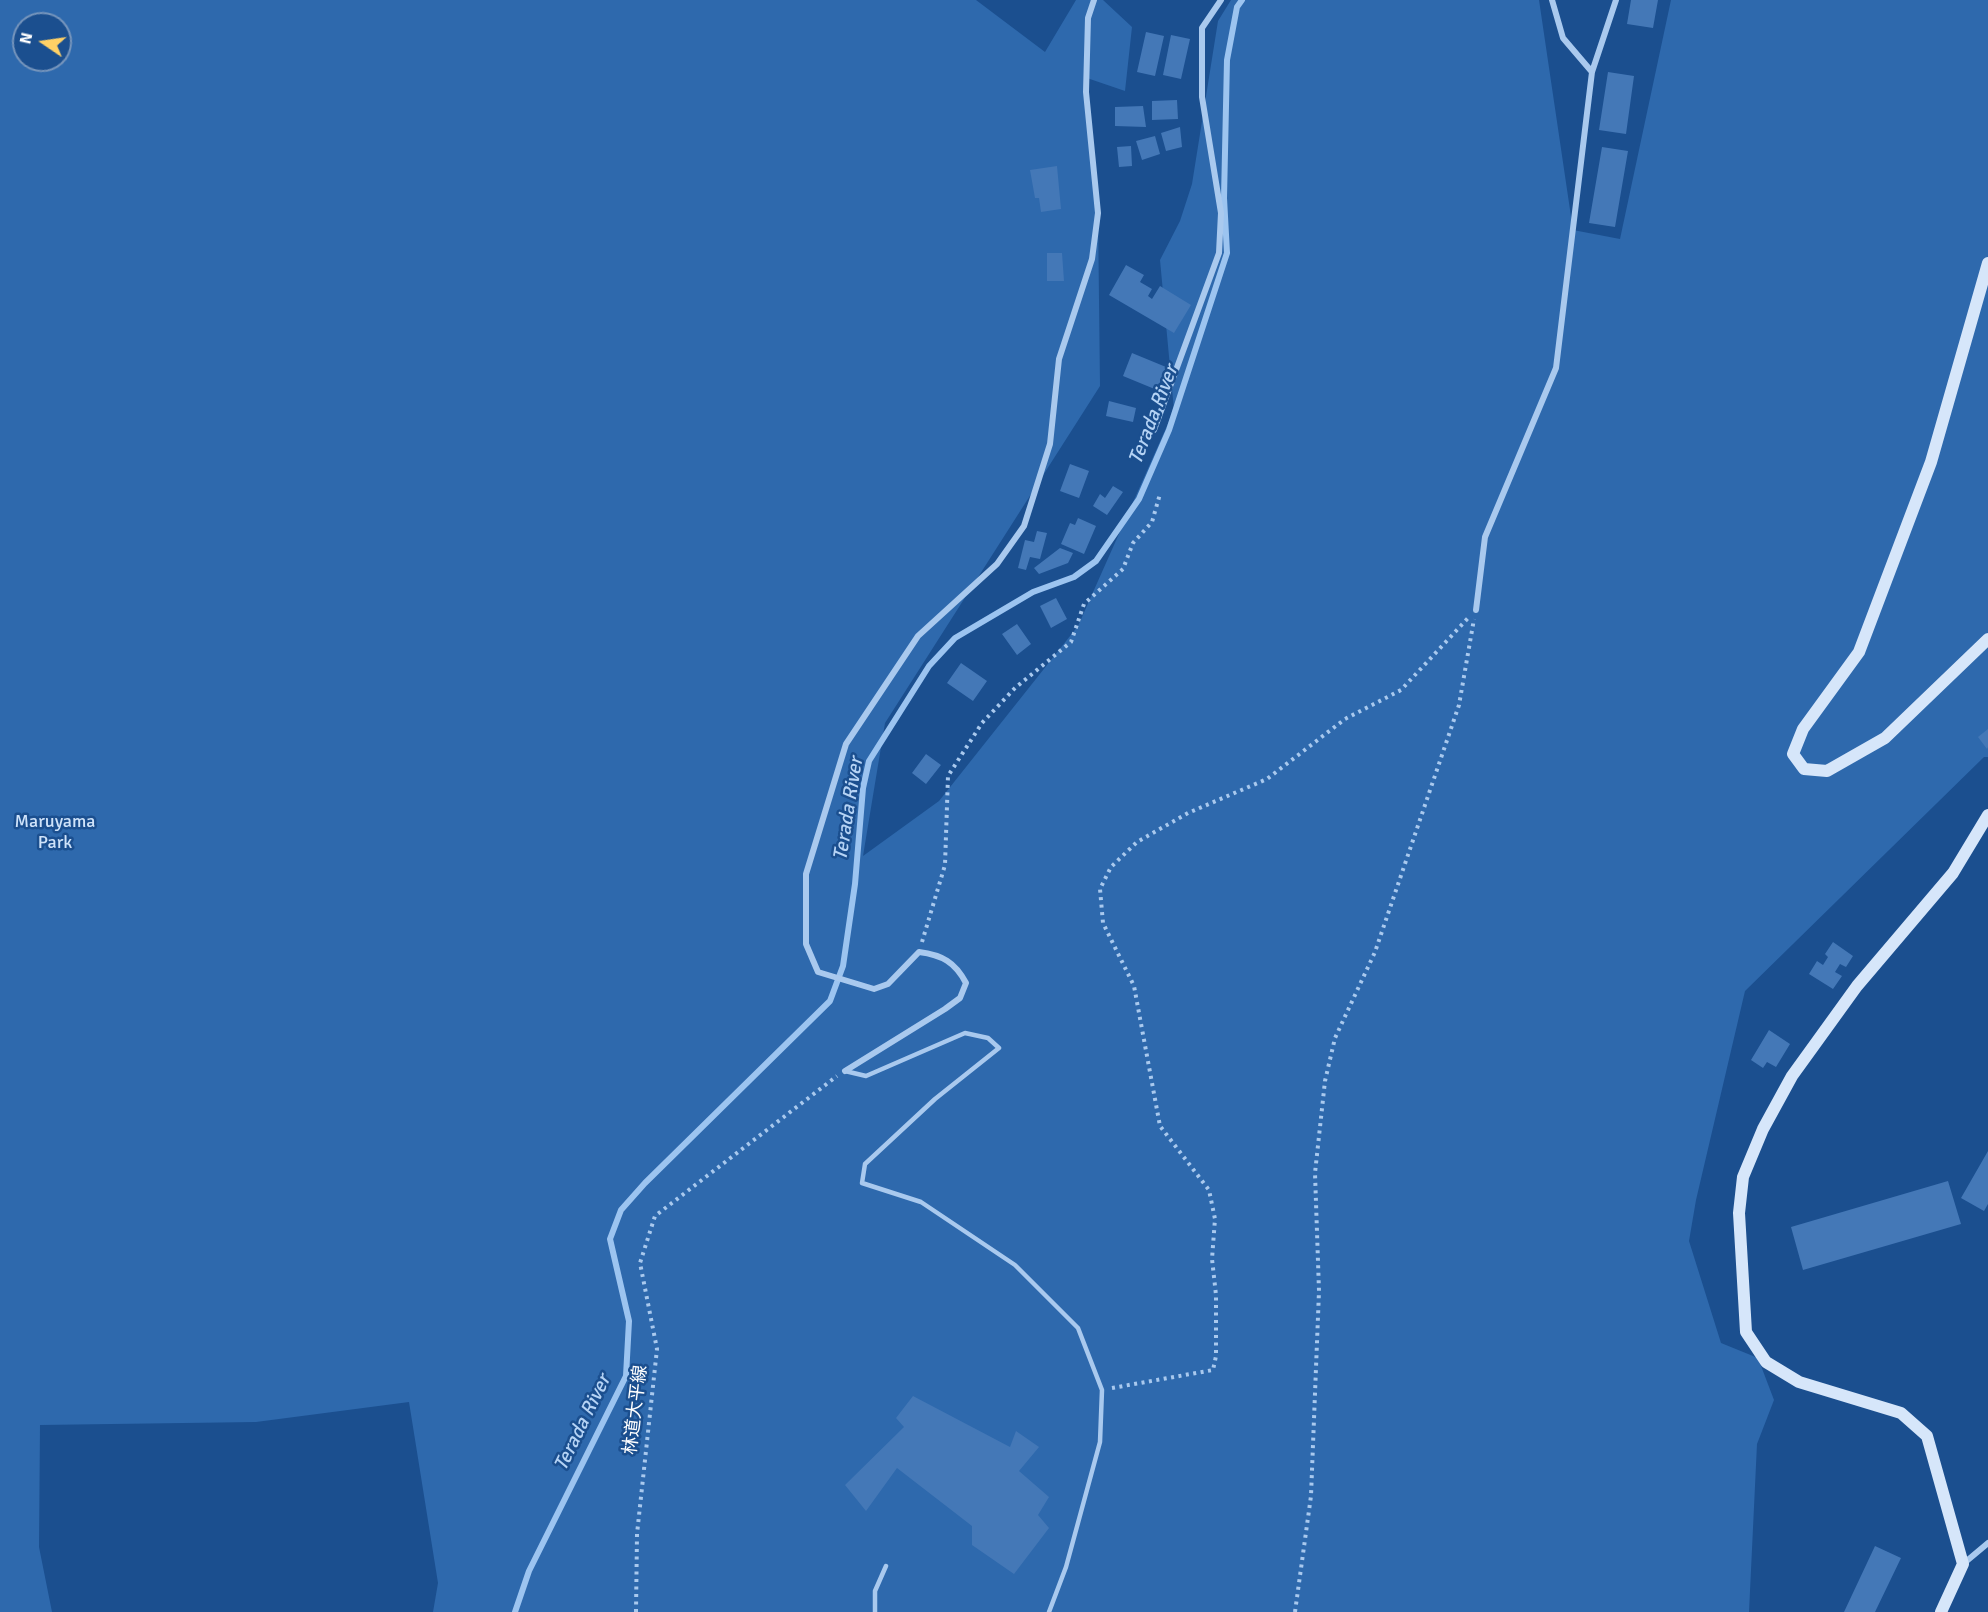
<!DOCTYPE html>
<meta charset="utf-8">
<style>
body{margin:0}
#map{position:relative;width:1988px;height:1612px;overflow:hidden;background:#1b4f8f;font-family:Signika,sans-serif}
canvas{display:block}
.north{position:absolute;left:12px;top:12px;width:60px;height:60px;box-sizing:border-box;background:#1b4f8f;border:2px solid #7695bc;border-radius:50%;rotate:283deg;font-size:16px;font-weight:700;line-height:24px;text-align:center;color:#fff}
.north::after{content:'';display:block;margin:auto;width:21px;height:27px;background:#ffd166;clip-path:polygon(50% 0,100% 100%,50% 72%,0 100%)}
</style>
<div id="map">
<canvas width="1988" height="1612"></canvas>
<div class="north">N</div>
</div>
<script>
const ctx = document.querySelector('canvas').getContext('2d');
ctx.lineJoin = 'round';
function fillPath(path, color) { ctx.fillStyle = color; ctx.fill(path, 'evenodd'); }
function strokePath(path, color, width, dash) { ctx.strokeStyle = color; ctx.lineWidth = width; ctx.lineCap = dash ? 'butt' : 'round'; ctx.setLineDash(dash || []); ctx.stroke(path); }
function write(font, color, halo, rows, align = 'center') {
  ctx.font = font + ' Signika,"Noto Sans JP",sans-serif'; ctx.lineWidth = 5; ctx.setLineDash([]); ctx.textBaseline = 'middle'; ctx.strokeStyle = halo; ctx.fillStyle = color; for (const [text, x, y, turn = 0] of rows) {
    ctx.save(); ctx.translate(x, y); ctx.rotate((+turn || 0) * Math.PI / 180); ctx.textAlign = isNaN(turn) ? turn : align; if (halo) ctx.strokeText(text, 0, 0); ctx.fillText(text, 0, 0); ctx.restore();
  }
}
fillPath(new Path2D(`
 M0,0H976L1045,52L1076,0H1103L1132,27L1125,91L1084,77L1098,213L1100,386L885,723L863,856L939,801L1078,626L1174,410L1160,260L1180,221L1192,184L1218,21L1231,0H1539L1573,230L1620,239L1671,0H1988V757H1984L1745,991L1696,1200L1689,1241L1721,1343L1758,1358L1774,1400L1757,1444L1749,1612H433L438,1583L409,1402L256,1422L40,1425L39,1547L52,1612H0ZM24,24H60V60H24Z`), '#2e69ad');
strokePath(new Path2D(`
 M515,1612L529,1571L626,1376L629,1321L610,1239L621,1210L645,1183L830,1001L843,966L855,884L863,788L869,761L929,666L955,638L1033,592L1074,577L1096,561L1139,499L1169,430L1227,253L1224,198L1227,60L1237,7L1242,0`), '#9cc4f0', 6);
fillPath(new Path2D(`
 M1631,0H1658L1653,28L1627,24Z
 M1146,32L1164,36L1155,76L1137,72Z
 M1171,35L1190,39L1181,79L1163,75Z
 M1608,72L1634,76L1626,134L1599,130Z
 M1177,100L1178,119L1152,120V101Z
 M1143,106L1146,127L1115,126V107Z
 M1180,127L1182,147L1166,151L1161,133Z
 M1155,136L1160,154L1142,160L1136,141Z
 M1131,146L1132,166L1119,167L1117,147Z
 M1602,147L1628,151L1615,227L1589,223Z
 M1057,166L1061,209L1041,212L1039,198H1035L1030,170Z
 M1047,253H1062L1064,281H1047Z
 M1126,265L1144,275L1140,282L1152,289L1148,296L1152,299L1160,286L1191,305L1174,333L1109,295Z
 M1132,353L1166,367L1157,390L1123,376Z
 M1109,401L1136,408L1133,422L1106,416Z
 M1070,464L1089,471L1079,498L1060,491Z
 M1113,486L1123,492L1107,515L1093,506L1100,494L1105,498Z
 M1078,518L1096,526L1084,554L1061,544L1070,523L1075,525Z
 M1037,531L1047,533L1040,559L1030,557L1026,570L1018,568L1025,540L1034,542Z
 M1060,548L1073,553L1068,563L1039,574L1034,568Z
 M1056,598L1067,619L1051,628L1040,606Z
 M1017,624L1031,644L1017,655L1002,634Z
 M961,663L987,681L973,701L947,683Z
 M1988,729V747L1987,749L1978,737Z
 M926,754L941,765L926,784L912,773Z
 M1833,942L1853,956L1846,967L1840,964L1835,972L1842,976L1833,989L1809,974L1817,961L1823,965L1828,957L1825,954Z
 M1769,1030L1790,1044L1776,1067L1767,1062L1763,1068L1751,1060Z
 M1988,1151V1204L1984,1211L1961,1198Z
 M1948,1181L1961,1224L1803,1270L1791,1227Z
 M913,1396L1010,1447L1016,1431L1039,1447L1019,1471L1049,1497L1038,1515L1049,1528L1014,1574L972,1545V1526L897,1468L866,1511L845,1485L904,1427L896,1418Z
 M1875,1546L1901,1558L1875,1612H1844Z`), '#4478b7');
strokePath(new Path2D(`
 M922,942L945,865L948,776L982,723L1015,688L1071,642L1084,604L1123,569L1133,543L1152,522L1160,494
 M1112,1388L1213,1370L1216,1356V1295L1212,1259L1215,1219L1209,1190L1160,1126L1134,986L1103,923L1100,889L1111,867L1137,842L1188,813L1267,779L1345,719L1401,690L1469,617
 M636,1612L637,1534L657,1349L640,1263L655,1216L837,1076
 M1295,1612L1311,1496L1319,1291L1315,1173L1325,1081L1335,1038L1375,952L1459,705L1474,619`), '#a9c9ee', 4, [3, 4.5]);
strokePath(new Path2D(`
 M845,1071L866,1076L965,1033L988,1038L999,1048L935,1099L865,1164L862,1183L921,1202L1015,1265L1078,1328L1102,1390L1100,1442L1066,1567L1049,1612
 M875,1612V1591L886,1566`), '#a9c9ee', 4.5);
strokePath(new Path2D(`
 M1552,0L1563,38L1592,72
 M1154,430L1219,253L1221,213L1202,97V28L1221,0
 M1476,610L1485,537L1556,368L1592,72L1616,0
 M845,1071L945,1009L960,998L966,983C955,962 942,955 919,952L888,984L874,989L818,972L806,944V874L846,744L918,636L997,564L1024,526L1050,444L1059,359L1092,259L1098,213L1086,92L1088,18L1094,0
 M1963,1564L1988,1543`), '#a9c9ee', 6);
strokePath(new Path2D(`
 M1988,263L1931,462L1859,652L1803,729L1793,754L1804,769L1827,771L1885,738L1988,639
 M1941,1612L1963,1564L1927,1436L1901,1413L1799,1382L1766,1362L1746,1332L1739,1213L1743,1177L1763,1129L1792,1076L1857,986L1953,873L1988,815`), '#d6e6fa', 12);
write('18px', '#cfe3fa', '#1b4f8f', [
 ["Maruyama",55,822],
 ["Park",55,843]
]);
write('18px', '#fff', '#1b4f8f', [
 ["林道大平線",636,1410,-83]
]);
write('italic 20px', '#b5d3f5', '#1b4f8f', [
 ["Terada River",1154,415,-69],
 ["Terada River",849,809,-81],
 ["Terada River",583,1423,-64]
]);
</script>
